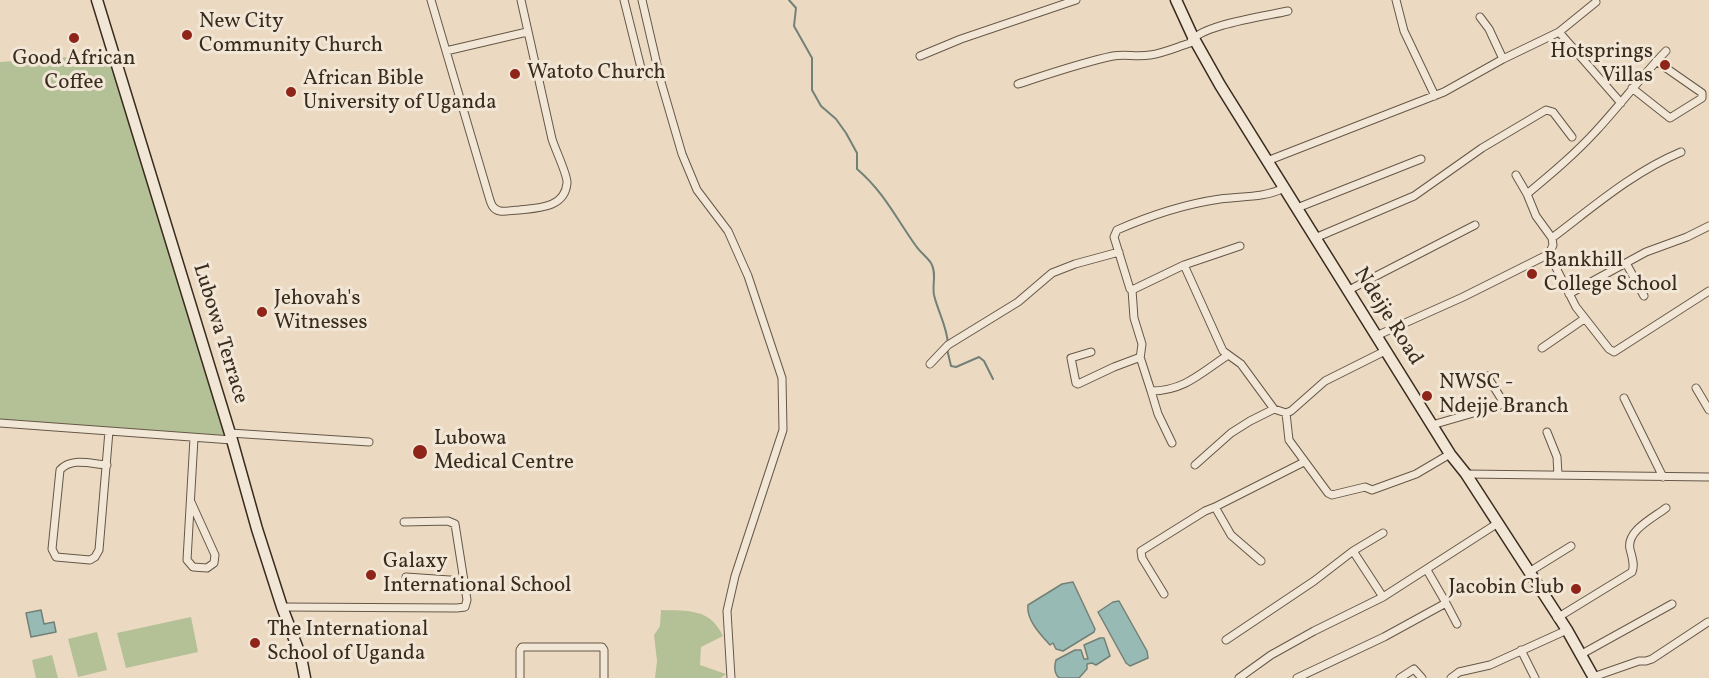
<!DOCTYPE html>
<style>
body{margin:0}
canvas{display:block;background:#ebdac1}
</style>
<canvas width="1709" height="678"></canvas>
<script>
const ctx = document.querySelector('canvas').getContext('2d');
ctx.lineJoin = 'round';
function fillPath(path, color) { ctx.fillStyle = color; ctx.fill(path, 'evenodd'); }
function strokePath(path, color, width, dash) { ctx.strokeStyle = color; ctx.lineWidth = width; ctx.lineCap = dash ? 'butt' : 'round'; ctx.setLineDash(dash || []); ctx.stroke(path); }
function write(font, color, halo, rows, align = 'center') {
  ctx.font = font + ' Vollkorn,serif'; ctx.lineWidth = 6; ctx.setLineDash([]); ctx.textBaseline = 'middle'; ctx.strokeStyle = halo; ctx.fillStyle = color; for (const [text, x, y, turn = 0] of rows) {
    ctx.save(); ctx.translate(x, y); ctx.rotate((+turn || 0) * Math.PI / 180); ctx.textAlign = isNaN(turn) ? turn : align; if (halo) ctx.strokeText(text, 0, 0); ctx.fillText(text, 0, 0); ctx.restore();
  }
}
fillPath(new Path2D(`
 M109,54L226,438L0,420V62Z
 M661,610C688,611 710,608 723,636L701,647L700,665L726,674L721,678H655L657,661L654,635L660,626Z
 M191,617L198,652L126,668L117,633Z
 M97,632L107,670L78,677L68,639Z
 M52,655L58,678H36L32,660Z`), '#b4c095');
const water = new Path2D(`
 M1073,582L1095,629L1094,632L1063,651L1056,649L1053,643L1050,645C1041,635 1026,620 1028,605L1062,584Z
 M1119,601L1147,651L1148,658L1130,666L1126,663L1098,612L1113,602Z
 M41,610L44,624L54,622L56,632L31,637L26,613Z
 M1100,638H1104L1110,656L1096,665L1092,663L1087,664V669L1079,678H1059C1054,673 1054,667 1056,660L1075,650H1081L1084,659H1088L1084,645Z`);
fillPath(water, '#98bab4');
strokePath(water, '#728178', 1.5);
strokePath(new Path2D(`
 M789,0L796,8L794,26L812,58V90L821,106L836,119L846,133L857,153V169C884,192 896,218 916,246C920,252 927,257 931,263C937,273 932,284 934,295C938,312 947,326 948,344
 M947,349L951,366L956,367L979,357L984,361L993,379`), '#728178', 2);
const street = new Path2D(`
 M431,0L489,197C491,204 493,210 500,211C505,212 513,210 519,210C538,208 565,208 567,183C568,176 555,149 552,139L521,0
 M624,0L643,76
 M642,0L661,82L682,154L697,190L728,231L748,276L782,378L783,430L735,576L727,611L731,678
 M1396,0L1404,31L1435,96
 M1480,17L1489,29L1503,59
 M1559,32L1621,103
 M446,51L527,32
 M920,56L961,39L1076,0
 M1018,84C1049,74 1080,63 1113,56C1125,54 1137,57 1150,55C1164,53 1177,47 1190,43C1198,25 1267,16 1288,11
 M1632,88L1670,118L1702,98V93L1656,61
 M1267,161L1444,92L1503,59L1559,32L1596,2
 M1284,188C1264,198 1242,196 1220,199C1185,204 1149,216 1117,230L1114,237L1130,289L1132,290L1184,265L1223,351L1241,364L1274,409L1286,413L1291,411L1325,381L1385,351
 M1527,194C1551,174 1575,154 1596,131C1620,105 1641,77 1666,51
 M1297,208L1421,159
 M1315,238L1414,196L1482,148L1546,110L1553,112L1572,137
 M1552,238C1593,207 1633,172 1681,152
 M1549,254L1576,307L1609,349L1614,352L1709,291
 M1626,263L1644,296
 M1184,265L1240,246
 M1132,290L1134,318L1142,344L1140,359
 M1347,291L1475,225
 M1569,294L1646,252L1687,237L1709,226
 M1376,336L1463,297L1549,254L1553,245L1552,238L1536,216L1527,194L1516,175
 M1542,348L1584,319
 M1091,352L1071,358L1076,383L1078,384L1114,367L1138,358L1141,360L1151,391C1184,391 1201,373 1228,355
 M930,364L948,345L1018,302L1052,273L1075,264L1119,252
 M1696,388L1709,410
 M1151,391L1158,414L1172,443
 M1624,398L1663,477
 M1286,413L1289,440L1328,493L1332,495L1365,487L1372,490L1416,474L1450,454
 M0,423L232,440
 M1432,425L1501,405L1502,400L1487,376
 M1547,432L1557,457L1558,475
 M230,433L369,442
 M107,465C91,464 71,457 60,470L52,549L56,557L90,560L95,557L99,550L109,431
 M1195,465L1231,433L1250,421L1274,409
 M1466,474L1709,477
 M191,502L215,555L214,563L207,568L193,567L187,560L194,438
 M1353,551L1383,533
 M1261,561L1231,535L1215,507L1304,462
 M1529,572L1571,546
 M406,577L464,581
 M1164,594L1142,558L1141,551L1205,511L1215,507
 M1446,603L1457,624
 M282,607L457,608L465,607L467,600L455,524L448,521L404,522
 M1557,618L1632,572C1635,565 1632,557 1630,549C1626,531 1653,518 1666,508
 M1226,640L1314,581L1353,551L1383,597
 M1521,650L1535,678
 M1580,655L1672,604
 M1593,677L1639,661H1646L1652,659L1708,622
 M520,678V650L522,647H602L604,650V678
 M1239,678L1271,655L1314,631L1383,597L1498,523
 M1297,678L1384,637L1446,603L1427,570
 M1400,678L1414,669L1422,678
 M1451,678L1459,672L1490,665L1567,630`);
const secondary = new Path2D(`
 M97,0L232,440L257,529L282,607L301,657L305,678
 M1176,0L1193,37L1220,85L1450,454L1466,474L1567,630L1594,678`);
strokePath(street, '#665747', 9);
strokePath(secondary, '#392b1e', 13);
strokePath(street, '#f2e7d7', 7);
strokePath(secondary, '#f2e7d7', 10);
for (const [x, y, r, color] of [
 [187,35,6,"#8f2418"],
 [74,38,6,"#8f2418"],
 [1665,65,6,"#8f2418"],
 [515,74,6,"#8f2418"],
 [291,92,6,"#8f2418"],
 [1532,274,6,"#8f2418"],
 [262,312,6,"#8f2418"],
 [1427,396,6,"#8f2418"],
 [420,452,8,"#8f2418"],
 [371,575,6,"#8f2418"],
 [1576,589,6,"#8f2418"],
 [255,643,6,"#8f2418"]
]) { const dot = new Path2D(); dot.arc(x, y, r, 0, 2 * Math.PI); ctx.fillStyle = color; ctx.fill(dot); strokePath(dot, '#f2e7d7', 2); }
write('21px', '#392b1e', '#f2e7d7', [
 ["New City",199,23],
 ["Community Church",199,47],
 ["Hotsprings",1653,53,"right"],
 ["Villas",1653,77,"right"],
 ["Good African",74,60,"center"],
 ["Coffee",74,84,"center"],
 ["Watoto Church",527,74],
 ["African Bible",303,80],
 ["University of Uganda",303,104],
 ["Bankhill",1544,262],
 ["College School",1544,286],
 ["Jehovah's",274,300],
 ["Witnesses",274,324],
 ["NWSC -",1439,384],
 ["Ndejje Branch",1439,408],
 ["Lubowa",434,440],
 ["Medical Centre",434,464],
 ["Galaxy",383,563],
 ["International School",383,587],
 ["Jacobin Club",1564,589,"right"],
 ["The International",267,631],
 ["School of Uganda",267,655]
], 'left');
write('21px', '#392b1e', '#f2e7d7', [
 ["Ndejje Road",1387,317,58],
 ["Lubowa Terrace",219,334,73]
]);
</script>
